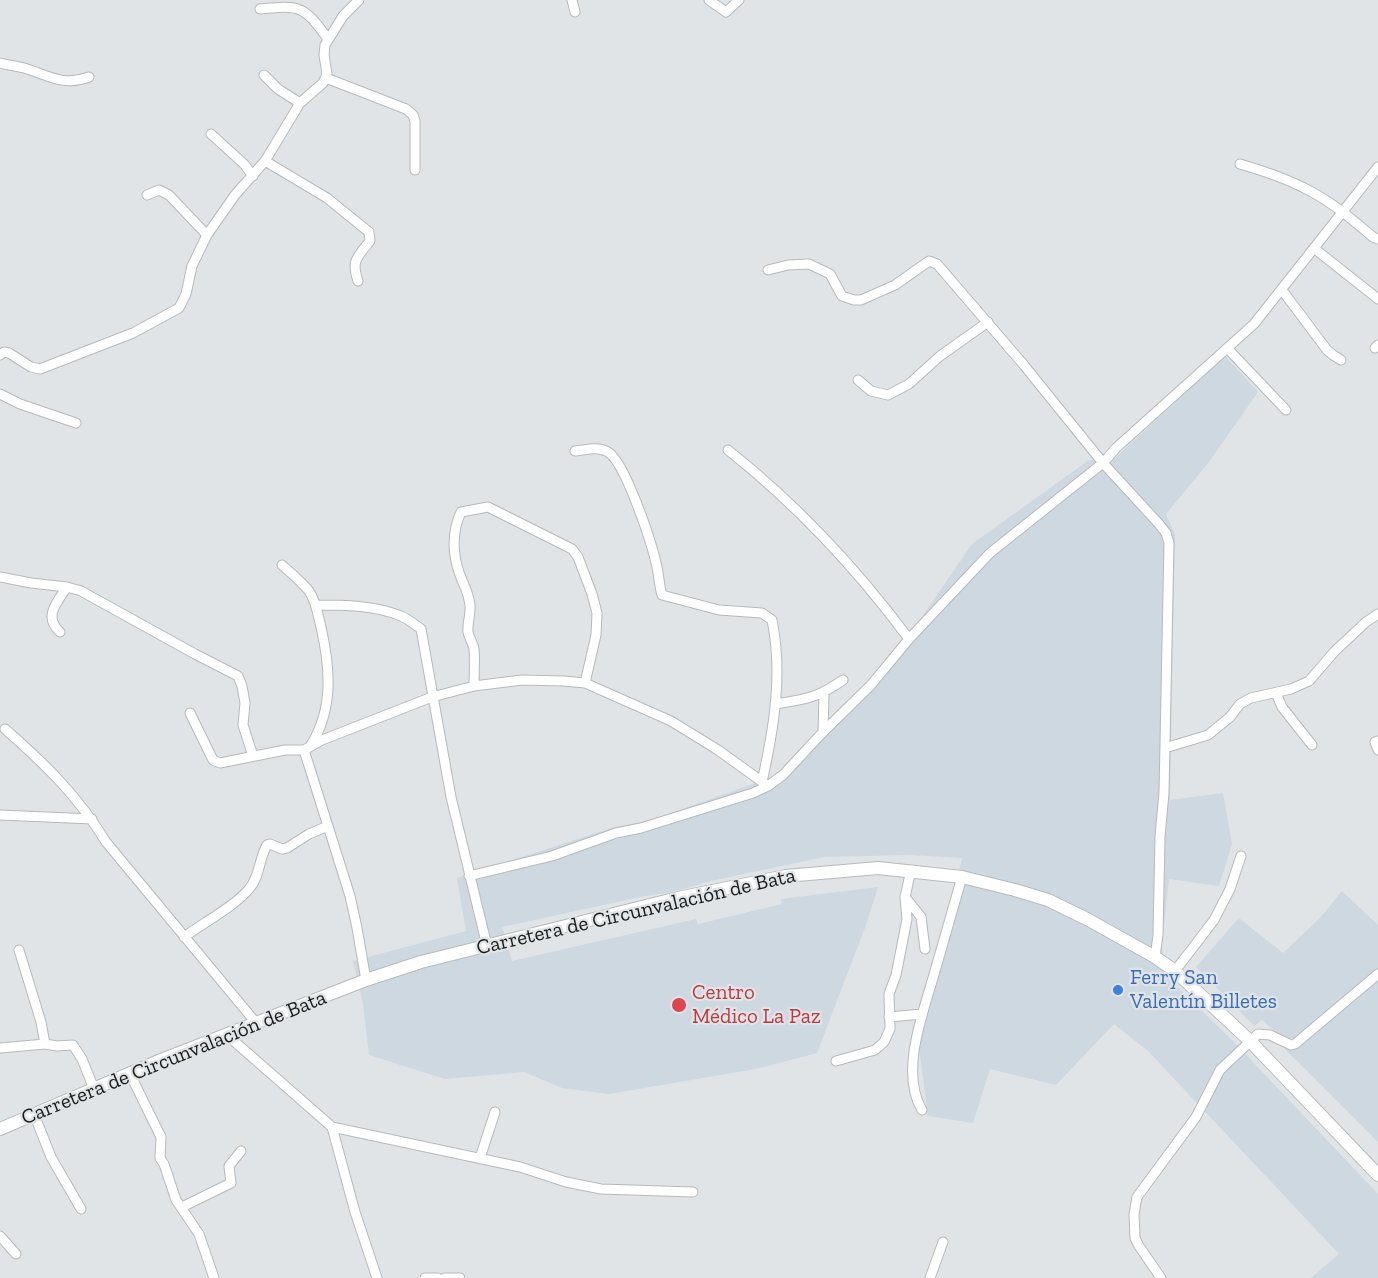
<!DOCTYPE html>
<meta charset="utf-8">
<style>
body{margin:0}
canvas{display:block;background:#e0e4e6}
</style>
<canvas width="1378" height="1278"></canvas>
<script>
const ctx = document.querySelector('canvas').getContext('2d');
ctx.lineJoin = 'round';
function fillPath(path, color) { ctx.fillStyle = color; ctx.fill(path, 'evenodd'); }
function strokePath(path, color, width, dash) { ctx.strokeStyle = color; ctx.lineWidth = width; ctx.lineCap = dash ? 'butt' : 'round'; ctx.setLineDash(dash || []); ctx.stroke(path); }
function write(font, color, halo, rows, align = 'center') {
  ctx.font = font + ' "Zilla Slab",serif'; ctx.lineWidth = 4.5; ctx.setLineDash([]); ctx.textBaseline = 'middle'; ctx.strokeStyle = halo; ctx.fillStyle = color; for (const [text, x, y, turn = 0] of rows) {
    ctx.save(); ctx.translate(x, y); ctx.rotate((+turn || 0) * Math.PI / 180); ctx.textAlign = isNaN(turn) ? turn : align; if (halo) ctx.strokeText(text, 0, 0); ctx.fillText(text, 0, 0); ctx.restore();
  }
}
fillPath(new Path2D(`
 M1225,356L1258,392L1209,462L1166,514L1175,535L1170,800L1223,793L1232,844L1219,886L1169,879L1162,943L1164,974L1234,1042L1378,1194V1278H1311L1339,1254L1148,1051L1114,1024L1056,1085L990,1069L973,1123L928,1116L918,1039L962,858L911,855L824,857L711,881L672,892L645,896L502,927L512,961L696,919L698,924L782,904L781,899L878,887L866,925L817,1053L756,1069L609,1094L562,1088L524,1072L445,1079L369,1055L363,1004L353,961L466,931L457,878L612,828L655,819L772,777L785,770L901,647L972,544L1089,460H1113Z
 M1342,891L1378,925V1142L1285,1049L1295,1040L1278,1034L1262,1020L1254,1026L1196,967L1239,918L1283,953L1320,918Z`), '#ced8e0');
const minor = new Path2D(`
 M572,0L575,12
 M709,0L726,12L739,0
 M260,9C301,5 304,6 328,39
 M0,63C8,65 16,66 24,68C48,75 63,87 89,77
 M264,75L278,89L300,103
 M326,78L406,109L413,115L415,121V170
 M211,134L244,164L253,176
 M265,161L327,198L369,232L370,241C357,257 351,261 358,281
 M1240,164C1264,171 1288,179 1310,191C1333,203 1353,220 1373,237L1378,239
 M147,195L159,190L169,195L207,235
 M1315,249L1378,299
 M1282,290L1327,350L1333,355L1341,360
 M1227,348L1286,410
 M1375,348L1378,345
 M0,355L4,352L9,353L31,367L40,369L133,333L179,308L186,294L192,266L207,235L235,195L265,161L300,103L323,83L327,74L324,55L325,45L343,16L359,0
 M858,380L871,391L888,395L909,384L940,356L988,322
 M0,394L20,404L76,423
 M728,450C796,504 857,569 909,639
 M575,451C586,450 598,446 608,452C625,462 651,541 656,563C659,574 659,585 662,595L719,610L762,613L772,620C783,674 774,728 762,782
 M282,565C291,573 302,582 309,591C316,601 318,615 321,627C330,667 334,708 311,745
 M0,577L31,583L67,587L81,591L195,654L238,676L242,686L245,703L243,725L253,756
 M316,605C344,605 374,605 401,616C408,619 414,624 421,629L451,797L487,946
 M60,632C43,617 57,602 67,587
 M474,686C474,674 475,661 474,649C473,643 469,638 468,632C467,623 471,614 470,605C468,591 464,586 460,575C452,554 452,531 461,512L488,507L572,549L578,557L592,594L597,613L596,635L585,683
 M1276,693L1282,707L1312,745
 M775,704C807,699 817,698 843,680
 M190,713L213,760L220,763L285,750H304L322,740L432,697L474,686L522,680L564,681L585,683L671,721L718,750L768,786
 M5,729C45,764 78,796 106,842L257,1024
 M823,732L824,694
 M1378,741L1375,742L1378,750
 M1165,748L1208,735L1230,717L1240,704L1251,698L1291,689L1309,681L1335,651L1366,622L1378,614
 M304,750L350,896L357,928L366,980
 M0,815L92,819
 M469,876L552,856L616,833L641,828L753,793L768,786L783,775L823,732L871,685L909,639L990,553L1103,463L1023,364L937,264L929,261L895,285L861,300H854L842,296L830,274L809,264L788,265L768,270
 M905,897L921,917L925,949
 M184,937C203,923 235,906 249,889C260,877 259,858 267,845L270,844L282,849L287,848L309,834L328,826
 M19,950L41,1022L45,1044
 M1155,957L1158,935L1160,836L1164,793L1169,543L1166,533L1159,524L1103,463L1116,448L1254,324L1378,167
 M1175,971L1214,920L1230,889L1241,856
 M889,1017L922,1014
 M227,1035L332,1127L355,1212L377,1278
 M0,1048L45,1044L57,1046L73,1045L82,1059L94,1089
 M836,1061L875,1050L884,1042L890,1029L889,994L896,975L907,919L905,897L911,870
 M130,1074L161,1137L160,1158L164,1164L176,1200L199,1234L214,1278
 M922,1110C899,1071 924,1011 935,971C944,940 953,908 962,877
 M34,1114L51,1157L81,1209
 M332,1127L520,1167L566,1182L601,1189L693,1192
 M480,1158L495,1112
 M182,1207L231,1183L229,1166L241,1151
 M0,1236L16,1254
 M425,1278H438
 M445,1278H460
 M930,1278L943,1242
 M1161,1278L1139,1246L1135,1238L1134,1214L1137,1197L1196,1117L1220,1070L1258,1034L1270,1035L1291,1045L1295,1044L1378,974`);
const major = new Path2D(`
 M0,1129L161,1060L366,980L421,962L678,898L786,876L878,868L962,877L1015,890L1048,900L1087,919L1155,957L1175,971L1250,1041L1378,1175`);
strokePath(minor, '#b6babc', 11);
strokePath(major, '#b6babc', 14);
strokePath(minor, '#fff', 9);
strokePath(major, '#fff', 12);
for (const [x, y, r, color] of [
 [1118,990,6,"#3f7fe0"],
 [679,1005,8,"#e0444e"]
]) { const dot = new Path2D(); dot.arc(x, y, r, 0, 2 * Math.PI); ctx.fillStyle = color; ctx.fill(dot); strokePath(dot, '#e0e4e6', 2); }
write('21px', '#191a1b', '#e0e4e6', [
 ["Carretera de Circunvalación de Bata",636,912,-13],
 ["Carretera de Circunvalación de Bata",174,1058,-22]
]);
write('21px', '#366cbe', '#e0e4e6', [
 ["Ferry San",1130,978],
 ["Valentín Billetes",1130,1002]
], 'left');
write('21px', '#be3a42', '#e0e4e6', [
 ["Centro",692,993],
 ["Médico La Paz",692,1017]
], 'left');
</script>
